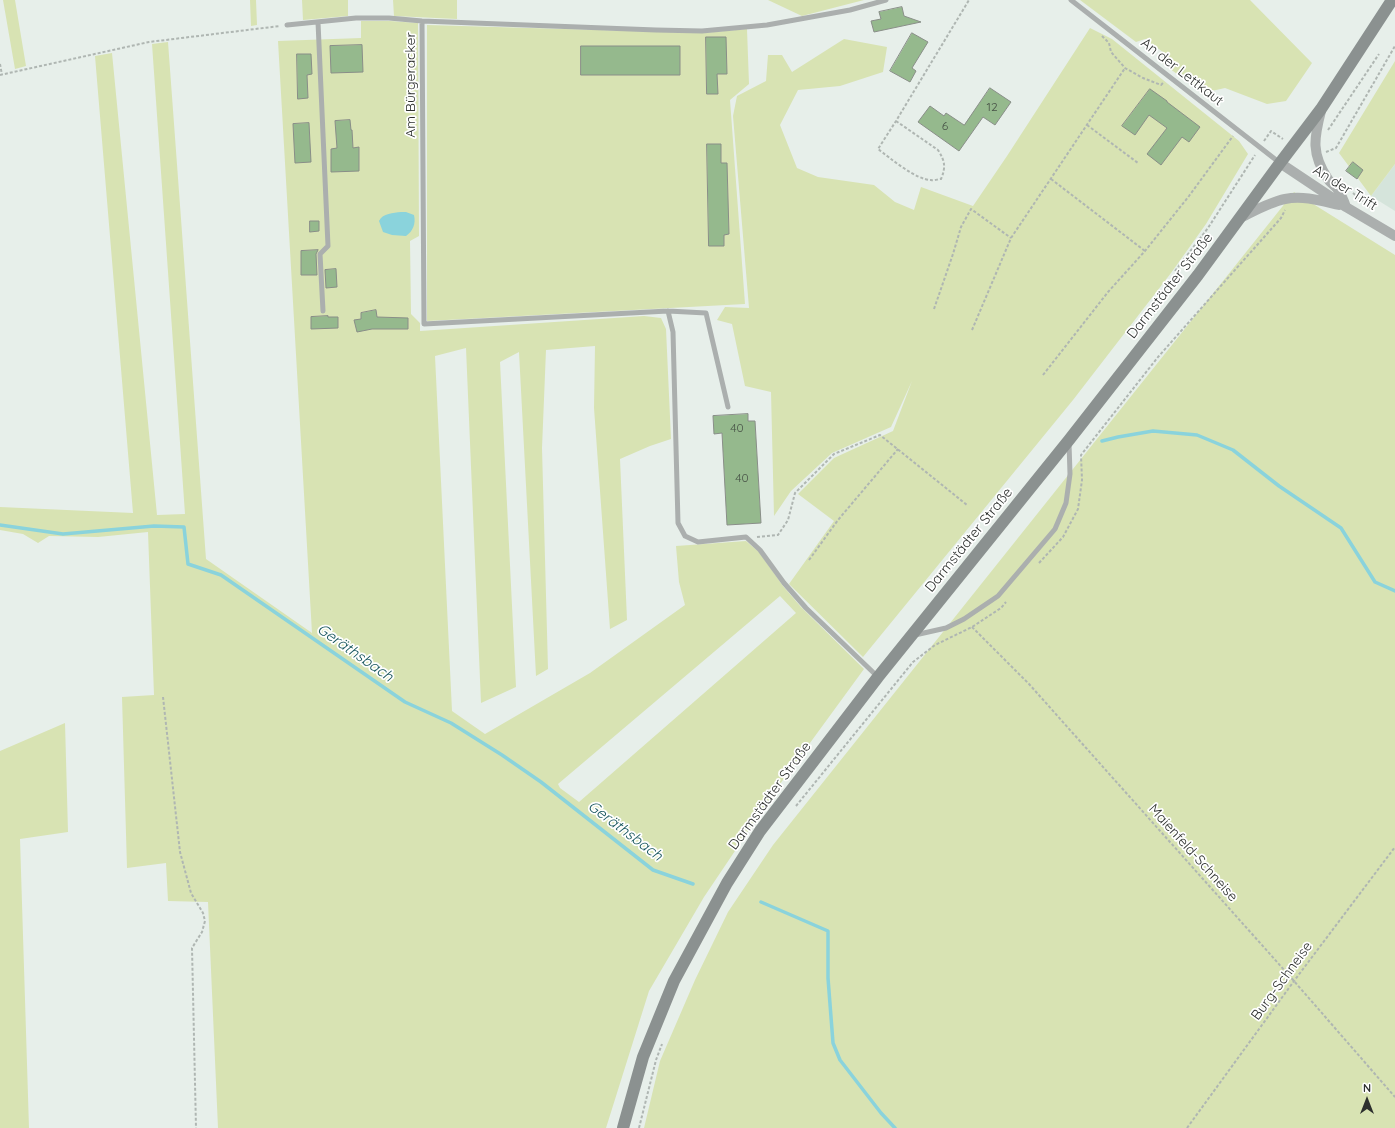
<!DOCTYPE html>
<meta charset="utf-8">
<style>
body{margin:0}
#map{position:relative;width:1395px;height:1128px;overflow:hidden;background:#e7efea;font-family:Quicksand,sans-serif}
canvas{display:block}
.north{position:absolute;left:1347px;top:1080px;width:40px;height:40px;-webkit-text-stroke:3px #fff;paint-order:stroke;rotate:0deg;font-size:11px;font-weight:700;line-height:16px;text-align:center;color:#2d302e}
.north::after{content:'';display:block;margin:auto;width:14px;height:18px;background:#2d302e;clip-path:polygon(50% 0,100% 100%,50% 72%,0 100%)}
</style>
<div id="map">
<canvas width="1395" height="1128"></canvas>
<div class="north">N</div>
</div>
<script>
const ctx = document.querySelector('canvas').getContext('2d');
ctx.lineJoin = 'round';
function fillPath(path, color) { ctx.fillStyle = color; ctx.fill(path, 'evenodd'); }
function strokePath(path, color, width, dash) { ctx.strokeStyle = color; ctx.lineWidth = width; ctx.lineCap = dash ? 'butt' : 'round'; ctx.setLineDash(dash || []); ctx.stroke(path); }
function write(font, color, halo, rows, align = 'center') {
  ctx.font = font + ' Quicksand,sans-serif'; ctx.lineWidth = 3.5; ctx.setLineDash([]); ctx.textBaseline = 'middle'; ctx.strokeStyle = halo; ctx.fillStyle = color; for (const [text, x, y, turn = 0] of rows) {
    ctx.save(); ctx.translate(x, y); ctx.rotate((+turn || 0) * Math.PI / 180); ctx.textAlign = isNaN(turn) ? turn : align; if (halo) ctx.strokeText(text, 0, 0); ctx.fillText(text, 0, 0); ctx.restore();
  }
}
fillPath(new Path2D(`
 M1395,164V211L1371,196Z`), '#d5e4db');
fillPath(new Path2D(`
 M3,0H15L26,66L15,69Z
 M250,0H256L257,25L251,26Z
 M302,0H348V16L303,20Z
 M393,0H457V19L394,16Z
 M768,0H864L802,16Z
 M1080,0H1250L1312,63L1286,101L1267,104L1225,88L1203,93L1162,63L1167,55L1145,39L1136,42Z
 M361,21H390L418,23L419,236L410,241L411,314L420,323V331L644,316L661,318L666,329L671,439L650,446L620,459L627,620L610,629L594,408L595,346L546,350L542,448L548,669L536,676L519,352L500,362L516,687L481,703L466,348L435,356L452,711L485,734L590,673L685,605L679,582L676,546L746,541L759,552L783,586L801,607L864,669L780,784L704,897L649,991L606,1128H218L208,902L168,901L166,863L127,868L122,697L154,695L148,532L98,537L49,536L38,543L23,534L0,530V507L133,513L95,56L112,53L157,515L185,514L152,44L168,42L206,559L312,633L278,41L361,38ZM780,596L796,613L579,802L560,788L558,784Z
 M427,25L702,33L747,29L749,84L730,100L745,304L427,321Z
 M1090,28L1112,39L1239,141L1248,154L1206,224L1171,273L1073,400L863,657L789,584L834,521L798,494L834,458L893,431L912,381L891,427L832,453L791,491L774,516L771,392L745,386L732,324L717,320L725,307L749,308L733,116L737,96L766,81L768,55H782L792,72L844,39L887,47L883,72L840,86L798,90L780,125L797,168L818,177L874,185L895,202L914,210L921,187L973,206L1007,156Z
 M1395,61V164L1371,196L1339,153Z
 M1294,192L1395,255V1128H644L660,1061L695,980L728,912L773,845Z
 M65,723L68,832L20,839L29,1128H0V751Z`), '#d8e3b3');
fillPath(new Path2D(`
 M401,212H406L414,215C416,224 413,231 406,236L392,235L383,232L379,221C383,213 393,213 401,212Z`), '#8ad3dc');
strokePath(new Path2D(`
 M1102,441L1118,437L1153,431L1197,435L1233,450L1279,486L1341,528L1375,582L1395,591
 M0,525L63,534L154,526L184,527L188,564L221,575L405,702L451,723L502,755L541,782L653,870L693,884
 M761,902L828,931V978L833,1043L840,1060L881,1113L895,1128`), '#8ad3dc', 3.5);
const building = new Path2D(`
 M902,7L904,16L921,22L874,32L871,21L881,19L879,12Z
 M912,33L928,42L912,68L916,71L910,82L890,71Z
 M706,37H726L727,74H717L718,94H707Z
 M362,45L363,72L331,73L330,46Z
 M581,46H680V75H581Z
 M297,54H311L312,74L307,75L308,98L298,99Z
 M990,88L1011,102L995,125L983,117L959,151L918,122L930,106L944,116L946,113L964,125Z
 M1150,89L1167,101V102L1200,127L1189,142L1182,137L1161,165L1147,154L1167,128L1149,115L1135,135L1122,126Z
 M350,120L351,130H352L353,148L359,147V171L331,172V149L337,148L335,121Z
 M309,123L311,162L295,163L293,124Z
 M707,144H721V163H727L729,234L724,235V246H709Z
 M1353,162L1363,170L1357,179L1346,171Z
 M310,221H319V231L310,232Z
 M318,250L316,254L317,275H301V251Z
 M336,269L337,287L326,288L325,270Z
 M376,310L377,317L408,318V329H372L357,332L354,320L361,319V313Z
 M328,316V317H338V328L311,329V317Z
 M748,414V421H755L761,523L727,525L722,433L714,434L713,416Z`);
fillPath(building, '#95b98d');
strokePath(building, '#898e88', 1);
strokePath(new Path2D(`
 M1102,36L1109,43L1111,52L1125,68L1143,78L1161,85L1164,82
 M0,64L2,75
 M0,75L149,42L280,26
 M896,121L938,150C945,161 946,167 941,179C938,179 934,181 931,180C916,180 890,158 878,149L896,121L969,0
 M1087,125L1138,163
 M1328,130L1379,54
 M1264,141L1271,131L1283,139
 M1326,152L1336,148L1395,46
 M1051,179L1145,251
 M1353,193L1371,208
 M1175,271L1208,228L1255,155
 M934,309L953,254L961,227L971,209L1011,238
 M972,330L1011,238L1125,68
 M1043,375L1108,292L1145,251L1189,196L1233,136
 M757,537L778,535L788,520L795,493L834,454L880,435L967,505
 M809,560L838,520L898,449
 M1039,563L1063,537L1078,509L1082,480L1081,455L1158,357L1281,218L1285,210
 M972,627L1029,684L1294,981L1395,1097
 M163,697L180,852L191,893L203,913L205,921L202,932L192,948L196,1128
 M796,806L913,662L935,645L972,627L1001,608L1006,602
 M639,1128L656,1060L662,1044
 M1187,1128L1294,981L1395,847`), '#afb6b2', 2, [3, 2]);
strokePath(new Path2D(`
 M1071,0L1280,163
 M422,21L424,324L668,311L706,313L728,407
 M318,22L328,246L320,254L323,311
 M287,25L356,18H389L422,21L656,30L702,31L767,25L850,10L886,0
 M668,311L673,332L678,523L685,536L698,542L746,537L760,550L784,583L806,608L878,677
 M915,635L946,628L964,619L998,596L1055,529L1066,503L1070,474L1069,443`), '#abafae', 5);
strokePath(new Path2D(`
 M1321,111C1314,138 1311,154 1328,179C1330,183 1336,186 1338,190C1342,195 1344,201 1346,207
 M1280,163L1346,207L1395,236
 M1242,217C1256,210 1270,202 1285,199C1303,195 1322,201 1339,205`), '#abafae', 10);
strokePath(new Path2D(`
 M623,1128L643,1057L674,981L727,883L760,831L878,677L1069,440L1198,275L1280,163L1321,109L1392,0`), '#8b9190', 12);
write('12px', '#475246', null, [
 ["12",992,107],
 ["6",945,126],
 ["40",737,428],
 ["40",742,478]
]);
write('14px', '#2d302e', '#fff', [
 ["An der Lettkaut",1182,72,38],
 ["Am Bürgeracker",411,85,-90],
 ["An der Trift",1345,188,32],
 ["Darmstädter Straße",1170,286,-52],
 ["Darmstädter Straße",969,540,-51],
 ["Darmstädter Straße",770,796,-54],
 ["Maienfeld-Schneise",1193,853,48],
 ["Burg-Schneise",1282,981,-54]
]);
write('italic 15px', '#16555c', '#fff', [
 ["Geräthsbach",355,653,35],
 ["Geräthsbach",625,831,37]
]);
</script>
